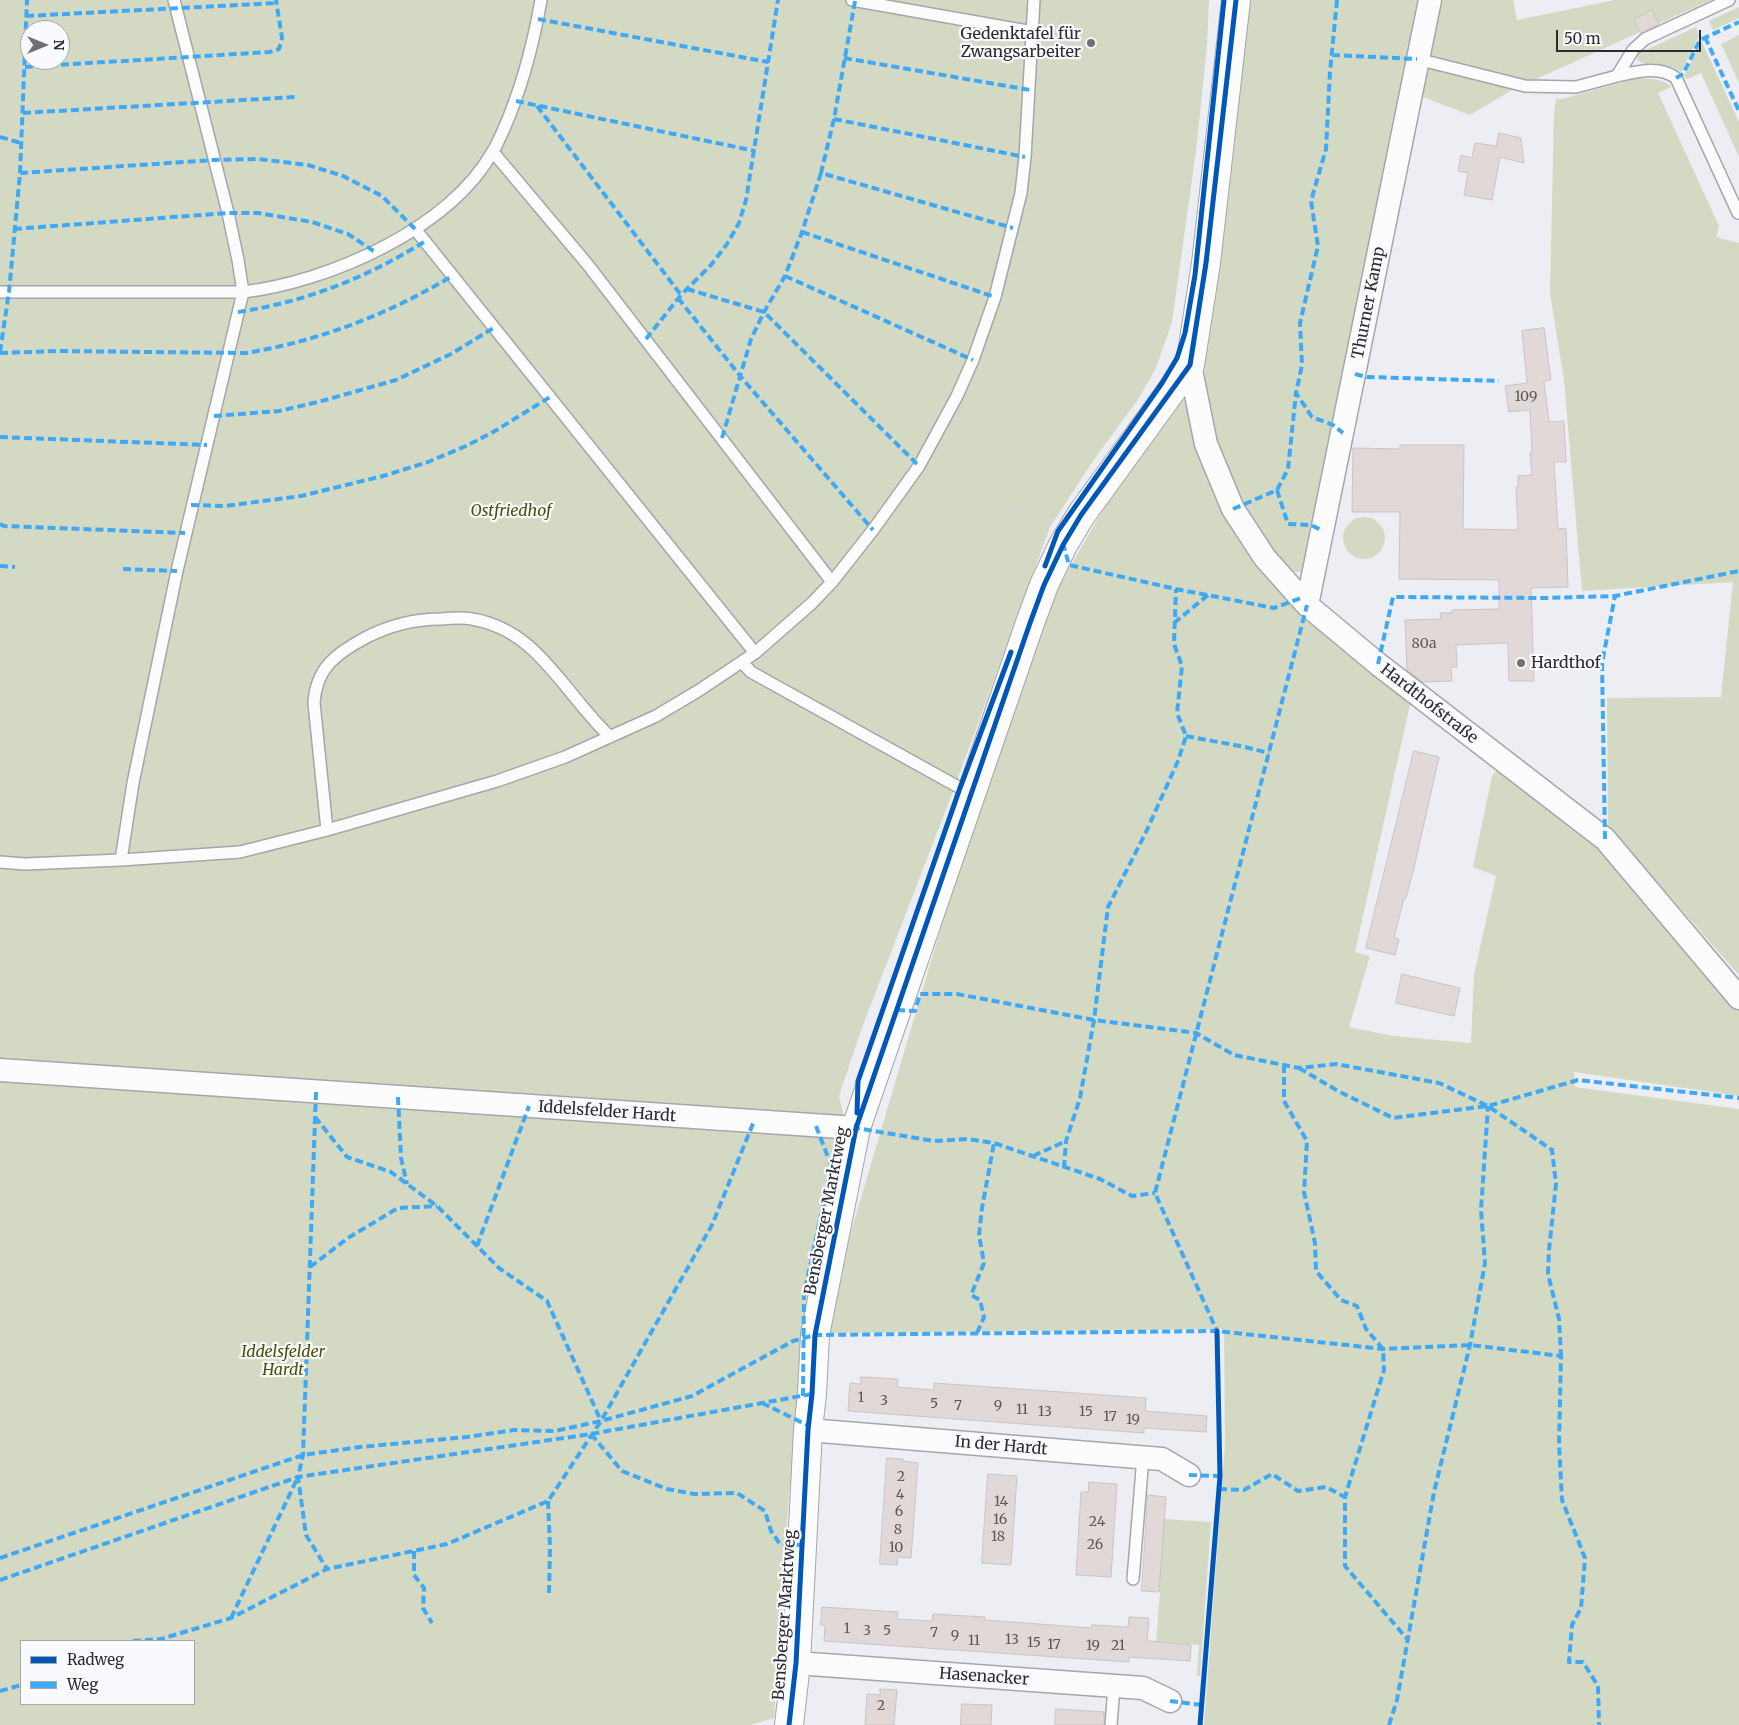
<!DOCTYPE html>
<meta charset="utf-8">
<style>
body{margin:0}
#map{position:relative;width:1739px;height:1725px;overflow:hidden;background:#eceef4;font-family:Merriweather,serif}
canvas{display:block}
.legend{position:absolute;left:20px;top:1640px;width:175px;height:65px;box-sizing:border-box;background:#f8fafe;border:1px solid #a6a8ac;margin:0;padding:6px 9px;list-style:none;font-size:15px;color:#2a2c30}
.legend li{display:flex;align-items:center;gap:10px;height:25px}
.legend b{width:25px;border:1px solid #a6a8ac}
.north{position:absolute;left:20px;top:20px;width:50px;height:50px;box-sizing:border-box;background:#f8fafe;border:1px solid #a6a8ac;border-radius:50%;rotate:90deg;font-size:14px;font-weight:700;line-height:20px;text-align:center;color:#2a2c30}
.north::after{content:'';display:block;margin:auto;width:18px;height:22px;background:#6e7075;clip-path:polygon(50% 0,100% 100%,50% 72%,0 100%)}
.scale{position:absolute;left:1556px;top:30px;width:145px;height:22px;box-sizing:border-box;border:2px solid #2a2c30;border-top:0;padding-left:6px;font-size:15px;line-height:18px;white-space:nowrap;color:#2a2c30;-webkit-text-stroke:4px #f8fafe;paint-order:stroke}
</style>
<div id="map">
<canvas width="1739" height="1725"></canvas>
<ul class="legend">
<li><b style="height:6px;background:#0057b8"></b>Radweg</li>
<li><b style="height:6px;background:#3fa9f5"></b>Weg</li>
</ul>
<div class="north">N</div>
<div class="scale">50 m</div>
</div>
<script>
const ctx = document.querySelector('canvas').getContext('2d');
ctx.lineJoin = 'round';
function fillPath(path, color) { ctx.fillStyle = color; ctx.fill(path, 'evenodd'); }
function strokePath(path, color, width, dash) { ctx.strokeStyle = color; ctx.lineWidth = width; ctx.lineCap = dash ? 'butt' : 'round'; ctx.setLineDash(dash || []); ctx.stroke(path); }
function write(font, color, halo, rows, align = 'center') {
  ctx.font = font + ' Merriweather,serif'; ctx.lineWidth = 4.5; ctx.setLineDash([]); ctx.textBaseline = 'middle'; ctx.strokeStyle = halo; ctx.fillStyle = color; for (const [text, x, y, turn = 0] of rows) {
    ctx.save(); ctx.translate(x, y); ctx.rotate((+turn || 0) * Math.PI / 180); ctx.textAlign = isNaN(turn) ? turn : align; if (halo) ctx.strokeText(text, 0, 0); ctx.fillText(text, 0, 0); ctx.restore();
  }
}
fillPath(new Path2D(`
 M0,0H1209L1207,47L1196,151L1172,322L1156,368L1137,401L1095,458L1050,527L955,786L863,1025L839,1096L848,1134L811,1333L789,1493L774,1718L750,1725H0ZM30,30H60V60H30ZM21,1641H194V1704H21Z
 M1244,0H1423L1309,568C1299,573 1295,574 1286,567L1246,517L1220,459L1205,395L1204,349Z
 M1435,0H1513L1517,20L1615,0H1711L1512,90L1470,115L1412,93Z
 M1739,7V18L1713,30L1709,21Z
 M1696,27L1699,36L1681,72C1667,61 1648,69 1637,60L1638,54L1641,52Z
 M1739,35V83L1721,44Z
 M1702,42L1739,122V157L1701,73L1687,79L1684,76Z
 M1638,78C1648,79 1664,78 1671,87L1658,93L1719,226L1716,237L1739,243V975L1608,826L1607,698L1721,697L1733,582L1582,591L1564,380L1550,293L1554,114L1556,98L1562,99Z
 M1183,398L1217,497L1411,700L1355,952L1370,956L1349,1027L1393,1036L1471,1043L1474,975L1496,876L1473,867L1492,776L1498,769L1592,837L1739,1003V1096L1574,1072L1575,1087L1739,1109V1725H1204L1225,1444L1224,1329L821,1333L979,799L1052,598L1116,487Z
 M1343 538a21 21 0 1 1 42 0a21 21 0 1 1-42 0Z
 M1163,1519L1211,1522L1200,1676H1197L1199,1645L1156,1642L1160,1592H1158Z`), '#d3d9c2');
const building = new Path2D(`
 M1652,10L1659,24L1641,33L1634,20Z
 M1499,133L1521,138L1524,163L1500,157L1492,200L1464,195L1468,173L1458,171L1461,155L1472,158L1475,143L1496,146Z
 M1544,328L1551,380L1544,381L1549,422L1564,421L1566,462H1554L1558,529L1566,528L1568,587L1531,588L1534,681H1509L1508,643L1456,645L1457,667H1451L1452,681L1422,682L1407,670L1405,620L1441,619L1440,613H1452V610L1499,609V580L1399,579L1400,512H1352L1353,448L1400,449V445H1464L1463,529L1518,530L1516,487H1518V476L1532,475L1530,453H1532L1530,410L1509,412L1505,386L1527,383L1522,331Z
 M1414,751L1439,757L1414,868L1406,898H1404L1394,938L1399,939L1395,955L1366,948Z
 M1402,974L1460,988L1454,1016L1396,1003Z
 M861,1377L898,1379L897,1387L934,1390V1383L1146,1398L1145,1411L1207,1416L1206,1432L1144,1428V1433L848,1411L850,1383L861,1384Z
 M887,1458L903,1459V1461L918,1463L911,1558L898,1557L897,1565L880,1564Z
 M988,1474L1017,1476L1011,1565L982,1563Z
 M1089,1482L1117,1484L1111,1577L1076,1575L1081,1492H1088Z
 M1148,1495L1166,1497L1159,1592L1142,1591Z
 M822,1607L898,1612L897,1619L932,1621L933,1614L985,1617V1620L1092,1628V1625L1128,1627L1129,1617L1149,1618L1147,1641L1191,1645L1190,1661L1129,1657V1662L824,1641L825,1626L821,1625Z
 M880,1689L897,1690L894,1725H865L867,1694L880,1695Z
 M962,1704L992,1705L991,1725H961Z
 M1056,1709L1104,1712V1725H1055Z`);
fillPath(building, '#e1d8d8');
strokePath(building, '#c6c5c6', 1);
const service = new Path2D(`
 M852,0L1033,32
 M1417,59L1525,86L1576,87L1617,76L1633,50L1645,39L1729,0
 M1617,76C1636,72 1659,65 1676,78L1738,213
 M493,152L588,265L832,582
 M415,229L755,653
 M0,292H243C328,282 450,229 493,151C497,145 500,137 503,131C522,88 533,46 541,0
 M742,662L751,672L971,794
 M327,830L314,703C316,669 335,654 365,638C388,626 414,619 441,619C451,618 462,617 472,619C525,628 550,668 582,706C591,717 600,727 610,737
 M121,860L133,783L177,571L243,292L238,260L228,213L174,0
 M0,862L25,864L121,860L240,852L327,830L497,781L565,757L656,716L698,691L755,653L812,603L832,582L873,530L919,466L957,396L973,360L995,297L1021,193L1025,157L1034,0
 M1133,1579L1143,1457
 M1111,1725L1114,1686`);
const minor = new Path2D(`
 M1190,365L1206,444L1233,509L1265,558L1307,605L1378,664L1605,839L1739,998
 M1307,605L1430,0
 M0,1070L856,1128
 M808,1430L1162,1459L1189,1475
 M796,1663L1143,1688L1170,1701`);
const tertiary = new Path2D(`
 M789,1725L796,1663L808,1430L812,1394L815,1335L856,1128L1030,623L1044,585L1063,545L1081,515L1190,365L1206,263L1236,0`);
strokePath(service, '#a5a6ab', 14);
strokePath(minor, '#a5a6ab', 25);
strokePath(tertiary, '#a5a6ab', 30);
strokePath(new Path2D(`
 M1046,38L1090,46L1091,39L1048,31
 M931,473L1016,509L1048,526`), '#d5d5d7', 3, [5, 2.5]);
strokePath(service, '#fcfcfd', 11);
strokePath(minor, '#fcfcfd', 22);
strokePath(tertiary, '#fcfcfd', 28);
strokePath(new Path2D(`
 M1337,0L1330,72L1326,149L1311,201L1318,246L1300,323L1302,365L1296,393L1312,417L1333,425L1343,433
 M855,1L834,119L821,173L1013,228
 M26,16L277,3
 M538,19L768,62
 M1705,37L1739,111
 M1332,55L1417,59
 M844,58L1030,90
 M25,67L270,52L279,49L282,38L276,0
 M1676,78L1683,74L1700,40L1739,22
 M516,101L755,151
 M537,106L681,295
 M23,113L295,97
 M834,119L1025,157
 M0,137L21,143
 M20,173L214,160L258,159L308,165L343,176L382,196L415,229
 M14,229L228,213H258L312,222L348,234L375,252
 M802,232L995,297
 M785,276L973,360
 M687,289L764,312L919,466
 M678,298L741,377L873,530
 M238,312C305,302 366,278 424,242
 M646,339L681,295L711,265L727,244L739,223L746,200L778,0
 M0,352L9,292L20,173L27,0
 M0,353L57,351L246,353C319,341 389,314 452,276
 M1355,374L1367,377L1499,381
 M214,416L279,411L318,402L396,380L451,354L495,327
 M0,437L207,445
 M722,438L751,339L764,312L785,276L802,232L821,173
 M1277,490L1288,524L1311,525L1323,531
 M191,505L225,506L301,496L383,476L428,462L466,446L495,431L550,397
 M1233,509L1277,490L1288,469L1296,393
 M0,524L4,526L185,533
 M1063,543L1069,565L1176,589L1274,608L1301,598
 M0,566L15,567
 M123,569L177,571
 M1174,623L1208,595
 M1378,664L1393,597L1544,598L1615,596L1739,571
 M1186,736L1245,747L1269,753
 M1605,839L1602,663L1615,596
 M897,1010L915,1011L920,994H957L1094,1020L1196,1033L1234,1055L1299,1068L1336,1064L1439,1083L1488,1106L1552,1150L1556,1184L1549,1250L1548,1274L1559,1319L1561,1356
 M1284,1065V1101L1307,1141L1304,1192L1315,1243L1316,1271L1341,1300L1357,1306L1366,1329L1383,1349L1384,1370L1345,1497
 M1299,1068L1338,1091L1393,1118L1488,1106L1578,1080L1739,1098
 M316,1092L303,1455L298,1477L306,1535L327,1569
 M398,1097L401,1158L407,1184
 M315,1117L347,1157L391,1172L437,1206L499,1268L547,1301L601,1421
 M856,1124V1128L934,1141L967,1139L994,1143L1100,1179L1132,1196L1155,1193
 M816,1126L831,1165
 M1033,1156L1066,1141
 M1064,1168L1066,1141L1080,1098L1094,1020L1108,907L1146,832L1178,761L1186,736L1177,713L1182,666L1174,644L1176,589
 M477,1246L529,1106
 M310,1267L348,1238L398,1208L437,1206
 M977,1333L984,1317L980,1300L971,1295L984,1263L979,1235L982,1208L994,1143
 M1217,1335V1331L1155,1193L1307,605
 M803,1396L804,1294L840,1127
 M762,1403L809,1426
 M591,1434L622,1471L667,1489L694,1494L737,1493L765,1511L771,1531L780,1544L802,1545
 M1189,1475L1220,1476
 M1219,1489L1244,1490L1272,1474L1298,1491L1326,1487L1345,1497V1566L1408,1640
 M548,1501L550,1546L549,1594
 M414,1551V1575L424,1588L423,1608L432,1623
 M0,1558L303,1455L360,1447L467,1437L514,1430L555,1431L601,1421L692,1396L793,1341L815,1335L1217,1331L1383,1349L1470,1345L1561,1356L1559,1444L1562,1500L1585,1558L1581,1608L1572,1625L1569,1662H1583L1598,1686L1599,1725
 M0,1580L298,1477L591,1434L812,1394
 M231,1618L298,1477
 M133,1641L161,1639L231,1618L327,1569L447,1544L548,1501L601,1421L712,1225L754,1121
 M0,1691L21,1685
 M1170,1701L1202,1705
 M1389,1725L1397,1700L1434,1492L1470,1345L1485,1263L1481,1210L1488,1106`), '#3fa9f5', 4, [8, 4]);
strokePath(new Path2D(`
 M1045,566L1058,531L1162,383L1177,358L1185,333L1195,275L1224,0
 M857,1113L858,1081L960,788L1011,652
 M789,1725L796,1663L808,1430L812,1394L815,1335L856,1128L1030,623L1044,585L1063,545L1081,515L1190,365L1206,263L1236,0
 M1200,1725L1220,1476L1217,1331`), '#0057b8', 5);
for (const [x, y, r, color] of [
 [1091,43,5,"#6e7075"],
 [1521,663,5,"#6e7075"]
]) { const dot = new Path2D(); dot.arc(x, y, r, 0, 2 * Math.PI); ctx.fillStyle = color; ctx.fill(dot); strokePath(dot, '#f8fafe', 2); }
write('14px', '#5a595c', null, [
 ["109",1526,397],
 ["80a",1424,644],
 ["1",861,1398],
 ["3",884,1401],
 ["5",934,1404],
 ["7",958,1406],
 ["9",998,1406],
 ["11",1022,1410],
 ["13",1045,1412],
 ["15",1086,1412],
 ["17",1110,1417],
 ["19",1133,1420],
 ["2",901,1477],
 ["4",900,1495],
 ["14",1001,1502],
 ["6",899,1512],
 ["16",1000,1520],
 ["24",1097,1522],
 ["8",898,1530],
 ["18",998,1537],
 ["26",1095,1545],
 ["10",896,1548],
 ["1",847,1629],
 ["3",867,1631],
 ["5",887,1631],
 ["7",934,1633],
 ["9",955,1636],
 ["13",1012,1640],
 ["11",974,1641],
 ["15",1034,1643],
 ["17",1054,1645],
 ["19",1093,1646],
 ["21",1118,1646],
 ["2",881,1706]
]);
write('16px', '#2a2c30', '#f8fafe', [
 ["Gedenktafel für",1081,34],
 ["Zwangsarbeiter",1081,52],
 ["Hardthof",1531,663,"left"]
], 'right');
write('16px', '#2a2c30', '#f8fafe', [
 ["Thurner Kamp",1369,303,-79],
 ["Hardthofstraße",1429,704,38],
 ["Iddelsfelder Hardt",607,1112,4],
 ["Bensberger Marktweg",827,1211,-79],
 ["In der Hardt",1001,1446,5],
 ["Bensberger Marktweg",785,1615,-86],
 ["Hasenacker",984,1677,4]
]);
write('italic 16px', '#495206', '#f8fafe', [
 ["Ostfriedhof",511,511],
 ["Iddelsfelder",283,1352],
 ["Hardt",283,1370]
]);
</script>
